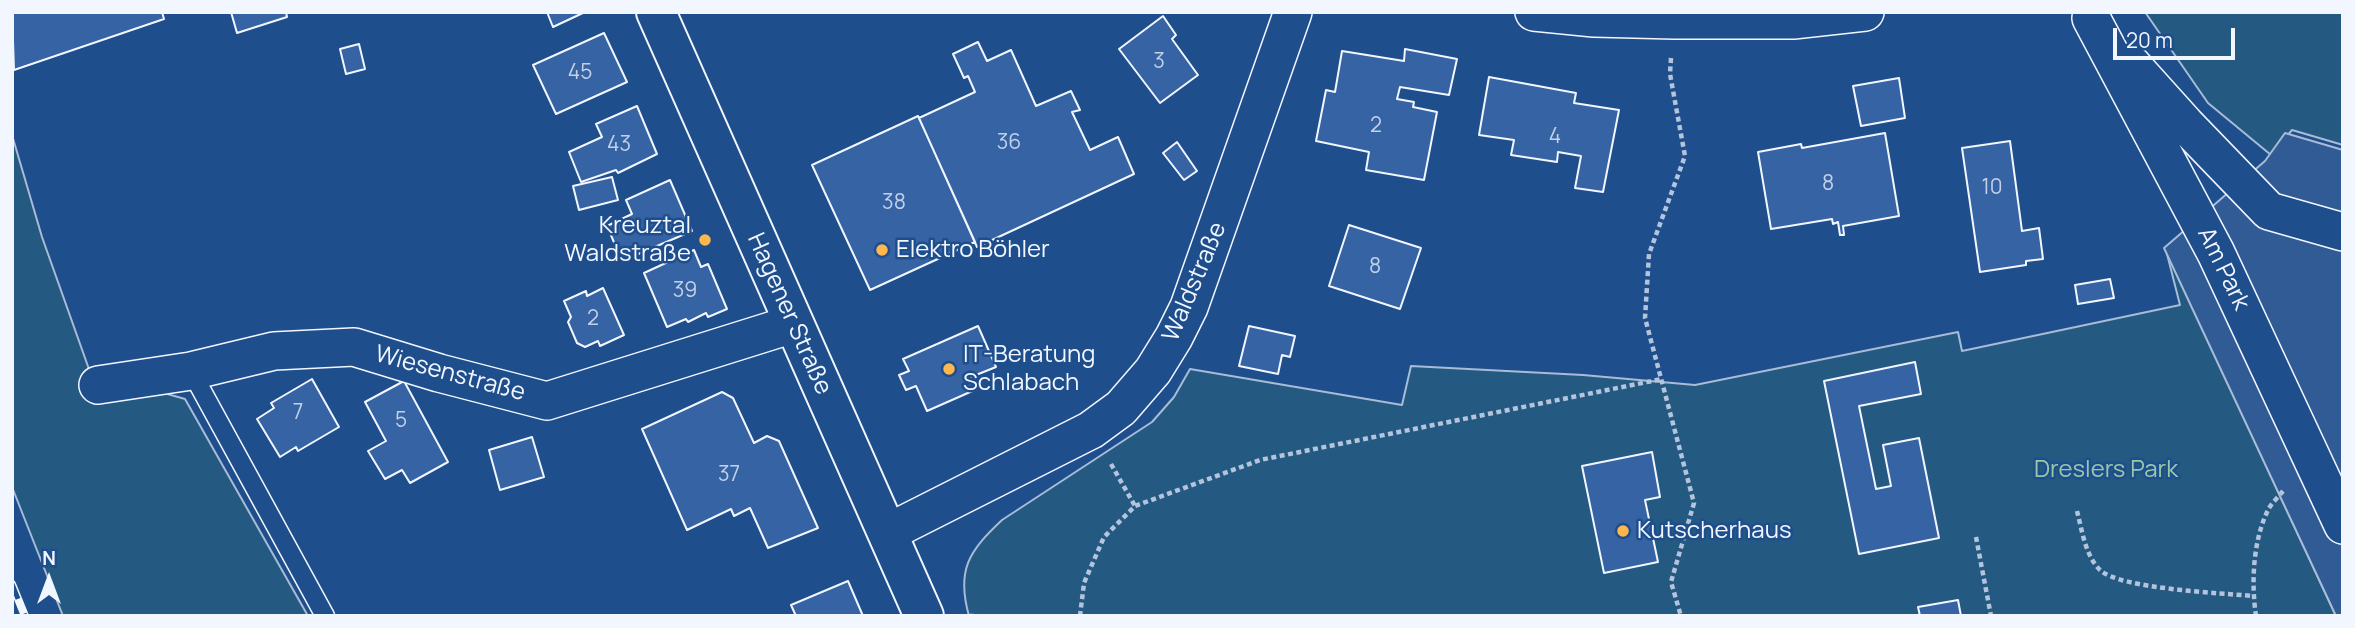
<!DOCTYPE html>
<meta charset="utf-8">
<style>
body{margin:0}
#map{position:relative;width:2355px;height:628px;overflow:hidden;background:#1f4e8c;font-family:Manrope,sans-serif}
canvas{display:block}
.frame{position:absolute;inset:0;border:14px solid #f2f6ff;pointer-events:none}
.north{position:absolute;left:14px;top:544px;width:70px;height:70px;-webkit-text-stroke:5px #1f4e8c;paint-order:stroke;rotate:0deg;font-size:19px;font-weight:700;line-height:28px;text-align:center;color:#f2f6ff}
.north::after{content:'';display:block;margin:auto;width:24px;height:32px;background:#f2f6ff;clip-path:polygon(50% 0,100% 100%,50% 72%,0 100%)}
.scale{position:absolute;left:2113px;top:28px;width:122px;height:32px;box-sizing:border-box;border:4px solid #f2f6ff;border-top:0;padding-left:9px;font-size:21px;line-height:24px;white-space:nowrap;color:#f2f6ff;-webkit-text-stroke:5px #1f4e8c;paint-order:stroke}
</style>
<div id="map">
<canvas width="2355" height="628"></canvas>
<div class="frame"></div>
<div class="north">N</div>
<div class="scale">20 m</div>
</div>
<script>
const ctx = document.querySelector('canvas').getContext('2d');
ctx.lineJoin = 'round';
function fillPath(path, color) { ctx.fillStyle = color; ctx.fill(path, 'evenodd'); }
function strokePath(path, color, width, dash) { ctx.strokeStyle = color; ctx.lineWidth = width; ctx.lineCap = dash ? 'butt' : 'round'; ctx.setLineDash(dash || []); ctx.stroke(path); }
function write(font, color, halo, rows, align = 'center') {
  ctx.font = font + ' Manrope,sans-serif'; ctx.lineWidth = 5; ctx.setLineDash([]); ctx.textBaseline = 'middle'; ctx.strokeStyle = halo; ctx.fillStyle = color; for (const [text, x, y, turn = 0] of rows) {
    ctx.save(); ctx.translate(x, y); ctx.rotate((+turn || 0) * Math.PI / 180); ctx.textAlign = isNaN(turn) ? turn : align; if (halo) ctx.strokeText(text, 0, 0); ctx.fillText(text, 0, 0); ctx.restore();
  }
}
const green = new Path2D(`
 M2145,12H2343V145L2292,130L2271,155L2208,103Z
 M12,135L42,237L90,372L185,399L308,616H63L12,487Z
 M2166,250L2336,616H969C956,570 969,551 1002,520L1152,422L1174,397L1190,369L1402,405L1411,366L1583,375L1695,385L1958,332L1962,351L2180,305Z`);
fillPath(green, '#245a82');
strokePath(green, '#a8bbd7', 2);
const parking = new Path2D(`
 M2285,133L2343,150V616H2336L2164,248L2265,161Z`);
fillPath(parking, '#305b95');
strokePath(parking, '#a8bbd7', 2);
const building = new Path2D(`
 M12,12H162L164,19L14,70Z
 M231,12H286L287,17L237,33Z
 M547,12H585L553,27Z
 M1163,16L1176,35L1172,39L1198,75L1160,103L1119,49Z
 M604,33L627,82L556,114L533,65Z
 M978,42L987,61L1011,50L1036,106L1071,91L1080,110L1072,112L1090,150L1118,137L1134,174L977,247L919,118L975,92L968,76L964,78L953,54Z
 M359,44L365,69L346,74L340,49Z
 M1405,49L1457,59L1449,95L1400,87L1397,99L1414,102L1413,107L1437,112L1424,180L1366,170L1369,152L1316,141L1326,90L1335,92L1342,51L1404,61Z
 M1489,77L1576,93L1574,103L1619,110L1603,192L1575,188L1581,156L1558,152L1557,162L1511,155L1514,140L1479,135Z
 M1899,78L1905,118L1861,126L1853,86Z
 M637,106L657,154L618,173L616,170L581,182L569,152L602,137L596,124Z
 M918,116L975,242L870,290L812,165Z
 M1885,133L1899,216L1843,226L1844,235H1840L1838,222L1833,224L1832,219L1771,229L1758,152L1801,144L1802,148Z
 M2010,141L2022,231L2039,228L2043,259L2026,261V265L1980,272L1962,148Z
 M1177,142L1197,171L1184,180L1163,153Z
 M612,177L618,200L579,210L573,186Z
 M670,180L692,231L622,261L607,226L632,214L626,200Z
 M1349,225L1421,248L1400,309L1329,286Z
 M694,250L701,267L708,264L727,309L708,317L706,313L688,322L686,319L667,327L644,273Z
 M2110,279L2114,298L2078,304L2075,285Z
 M603,288L624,335L600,346L598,341L585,347L577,343L568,322L571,317L564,301L586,291L587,296Z
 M978,326L996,367L971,377L977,389L927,411L916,386L906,390L899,375L909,371L903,359Z
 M1249,326L1295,336L1290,357L1282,355L1278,374L1239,366Z
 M1915,362L1921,394L1859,406L1876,489L1891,486L1883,445L1919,438L1939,538L1859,554L1824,381Z
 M312,379L339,427L298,451L296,447L280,457L257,419L274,408L271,403Z
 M404,381L448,462L410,483L402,470L385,479L368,451L386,441L365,402Z
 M722,392L733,398L754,443L767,436L779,441L818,528L768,548L750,508L734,516L731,509L687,530L642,429Z
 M532,437L544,477L500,490L489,450Z
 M1652,452L1660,497L1645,500L1658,562L1604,573L1582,466Z
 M848,581L863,616H796L791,605Z
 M1958,600L1961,616H1920L1918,607Z`);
fillPath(building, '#3563a3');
strokePath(building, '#f2f6ff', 2);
const service = new Path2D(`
 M191,371L325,616`);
const minor = new Path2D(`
 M1534,12L1594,18L1674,20H1793L1865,12
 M2091,18L2216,253L2343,525
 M2131,64L2185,124L2269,211L2343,232
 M98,385L191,371L274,351L354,347L439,373L547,401L793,324
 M887,533L1091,430L1121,408L1153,371L1174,337L1189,307L1293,12`);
const primary = new Path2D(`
 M656,12L924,616`);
strokePath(service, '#f2f6ff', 21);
strokePath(minor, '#f2f6ff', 40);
strokePath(primary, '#f2f6ff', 42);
strokePath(new Path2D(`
 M1671,58L1670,74L1685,156L1649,254L1645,318L1694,503L1671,582L1681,616
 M1111,464L1135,506
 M2077,511C2082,530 2085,555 2100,570C2120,589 2222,593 2253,596
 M1976,537L1991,616
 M969,616H978
 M1080,616L1084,583L1104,537L1135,506L1260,460L1662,379
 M2256,616C2251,582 2253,539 2269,508C2273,502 2279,496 2283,491`), '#b3c4dc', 4.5, [5, 3.5]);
strokePath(service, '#1f4e8c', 18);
strokePath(minor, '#1f4e8c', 37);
strokePath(primary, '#1f4e8c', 38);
const rail = new Path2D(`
 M12,584L25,616`);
strokePath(rail, '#f2f6ff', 8);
strokePath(rail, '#1f4e8c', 5, [16]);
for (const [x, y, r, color] of [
 [705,240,7,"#ffb74d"],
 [882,250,7,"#ffb74d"],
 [949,369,7,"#ffb74d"],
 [1623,531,7,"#ffb74d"]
]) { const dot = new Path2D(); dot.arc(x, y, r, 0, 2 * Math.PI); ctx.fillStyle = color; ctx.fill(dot); strokePath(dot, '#1f4e8c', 2.5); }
write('21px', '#c3d1e8', null, [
 ["3",1159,62],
 ["45",580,73],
 ["2",1376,126],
 ["4",1555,137],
 ["36",1009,143],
 ["43",619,145],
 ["8",1828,184],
 ["10",1992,188],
 ["38",894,203],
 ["8",1375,267],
 ["39",685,291],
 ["2",593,319],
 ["7",298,413],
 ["5",401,421],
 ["37",729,475]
]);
write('24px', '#f2f6ff', '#1f4e8c', [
 ["Kreuztal",691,226,"right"],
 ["Waldstraße",691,254,"right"],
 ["Elektro Böhler",896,250],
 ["IT-Beratung",963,355],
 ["Schlabach",963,383],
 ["Kutscherhaus",1637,531]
], 'left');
write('24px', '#f2f6ff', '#1f4e8c', [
 ["Am Park",2223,269,64],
 ["Waldstraße",1195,282,-67],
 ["Hagener Straße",789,314,66],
 ["Wiesenstraße",450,374,15]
]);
write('24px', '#97c8a6', '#1f4e8c', [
 ["Dreslers Park",2106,470]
]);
</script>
